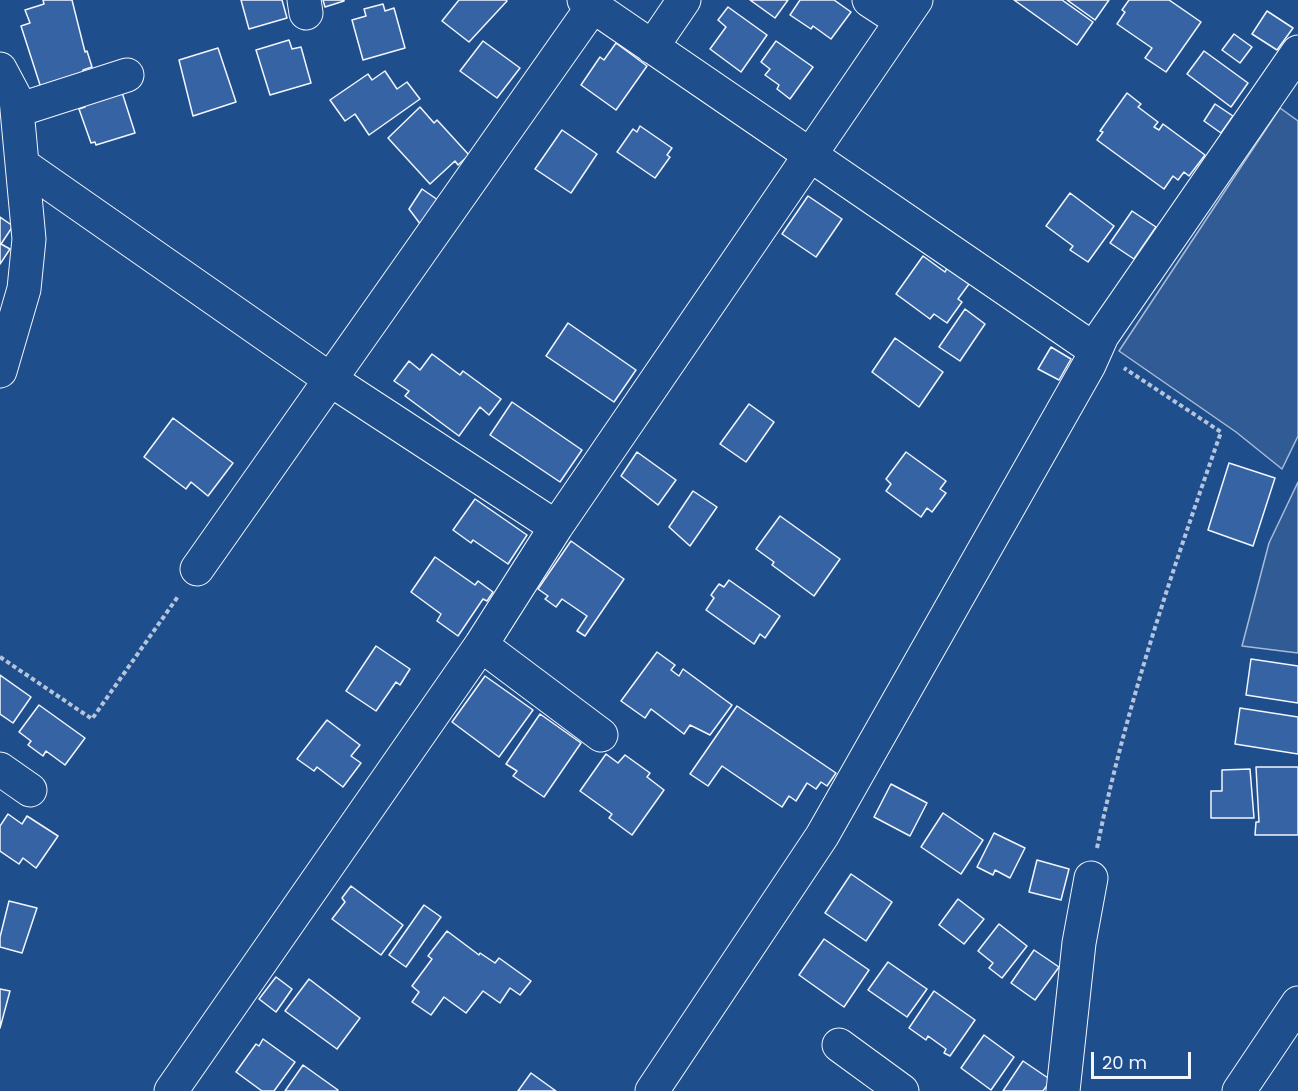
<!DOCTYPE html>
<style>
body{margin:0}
#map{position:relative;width:1298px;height:1091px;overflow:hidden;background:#1f4e8c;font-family:Poppins,sans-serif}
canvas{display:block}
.scale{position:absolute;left:1091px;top:1052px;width:100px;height:27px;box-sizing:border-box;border:3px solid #f2f6ff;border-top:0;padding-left:8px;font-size:18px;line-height:21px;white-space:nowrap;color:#f2f6ff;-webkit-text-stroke:4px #1f4e8c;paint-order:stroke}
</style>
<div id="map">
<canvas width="1298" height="1091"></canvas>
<div class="scale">20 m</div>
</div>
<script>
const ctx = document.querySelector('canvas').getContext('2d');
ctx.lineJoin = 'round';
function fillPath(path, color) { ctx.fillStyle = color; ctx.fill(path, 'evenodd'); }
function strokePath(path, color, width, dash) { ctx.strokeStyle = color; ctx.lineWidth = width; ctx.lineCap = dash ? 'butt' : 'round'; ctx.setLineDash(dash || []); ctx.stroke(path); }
const built = new Path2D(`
 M1280,108L1298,121V436L1282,469L1236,432L1119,351Z
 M1298,482V653L1242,646L1269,543Z`);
fillPath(built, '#305b95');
strokePath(built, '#a8bbd7', 1.5);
const building = new Path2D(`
 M43,0H72L85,52L87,51L92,67L83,70L84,74L41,88L21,26L30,23L25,10L44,4Z
 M241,0H282L287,18L249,29Z
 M323,0H344V1L325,7Z
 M459,0H506L507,1L469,42L442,21Z
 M750,0H788L775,18Z
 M800,0H834L851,12L831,39L813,26L811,29L790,15Z
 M1014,0H1062L1093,22L1077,45Z
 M1067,0H1109L1095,20Z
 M1129,0H1169L1201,22L1166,72L1145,58L1152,48L1117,24L1125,12L1122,10Z
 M383,4L385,11L394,8L405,48L363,60L352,20L366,16L364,9Z
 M728,7L767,35L741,72L710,49L726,27L718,20Z
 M1267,11L1293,28L1277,50L1252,34Z
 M1234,34L1252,47L1240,63L1222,50Z
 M289,40L292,49L301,47L311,83L270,95L256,50Z
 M483,41L520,68L497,98L460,71Z
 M776,41L813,67L790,99L777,89L779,85L765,75L770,69L761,62Z
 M616,43L647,66L616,110L581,85L600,57L604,60Z
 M218,48L236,102L193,116L179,60Z
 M1204,51L1248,83L1231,107L1187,74Z
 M385,71L397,89L407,82L420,99L369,135L355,114L345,121L330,100L368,74L372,80Z
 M120,86L135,133L96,145L95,142L91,143L79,109L85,107L82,99Z
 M1127,93L1141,104L1138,107L1158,122L1154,127L1159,130L1163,124L1205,155L1189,176L1184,172L1178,180L1173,176L1164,189L1097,140L1103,132L1100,131Z
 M1215,104L1233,116L1221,133L1204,121Z
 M420,107L434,123L437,120L469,155L458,165L455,161L430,184L388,138Z
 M640,126L672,148L667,155L670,157L655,178L617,152L633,129L637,132Z
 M562,130L597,154L571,193L535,169Z
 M422,189L438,200L421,225L409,209Z
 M1070,193L1114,226L1088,262L1070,250L1073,246L1046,226Z
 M808,196L842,219L816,257L782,234Z
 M1132,211L1156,227L1134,259L1110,243Z
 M0,217L13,226L1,244L10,249L0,264Z
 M923,256L945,272L947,268L969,284L958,299L962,302L947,323L934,314L930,319L896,294Z
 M965,309L985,324L960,361L939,347Z
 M568,323L636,370L614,402L546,356Z
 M895,338L943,372L919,407L872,372Z
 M1051,347L1071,359L1059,380L1038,369Z
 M432,354L460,375L463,371L501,399L489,415L480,407L459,436L405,396L409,391L394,381L409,361L420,370Z
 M512,402L582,450L560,482L490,435Z
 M749,404L774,422L746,462L720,444Z
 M173,418L233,463L208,496L191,482L186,489L144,457Z
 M637,452L676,480L658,505L621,476Z
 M906,452L946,481L940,489L946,493L932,512L927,508L921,517L886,491L891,484L886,479Z
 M1229,463L1275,478L1253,546L1208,530Z
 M693,491L717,507L690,546L669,527Z
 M475,499L527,535L508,564L473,540L471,543L453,530Z
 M780,516L840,559L814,596L772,565L774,562L756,549Z
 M571,541L624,579L585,636L577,631L587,616L562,599L556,607L545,599L548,596L538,589Z
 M435,557L475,585L478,581L493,592L487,601L483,599L458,636L437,621L441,614L411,592Z
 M729,580L780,616L765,638L760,634L754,644L706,610L714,598L711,595L719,584L724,587Z
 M376,646L410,669L400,685L396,682L376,711L346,691Z
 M657,652L675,665L671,670L679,676L683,669L732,705L710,735L690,725L684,734L651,709L645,718L621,701Z
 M1251,659L1298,666V703L1246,695Z
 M0,675L31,697L13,723L0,714Z
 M485,676L533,710L499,757L452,722Z
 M39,705L85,738L65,765L46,751L43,756L28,745L31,741L19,732Z
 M737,706L836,773L827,786L821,782L816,789L807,783L796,801L789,796L782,807L722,766L708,786L690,774Z
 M1240,708L1298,717V754L1235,744Z
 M540,714L581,743L544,797L513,776L517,771L506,764Z
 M327,720L360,745L351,756L361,763L343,787L317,767L314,771L297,759Z
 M606,754L618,763L625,755L650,773L647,777L664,790L632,835L609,818L612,814L580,791Z
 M1256,767H1298V835H1255L1256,822H1259Z
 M1250,769L1254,818H1211V791H1222V770Z
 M891,784L927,803L910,836L874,817Z
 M943,813L983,840L961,874L921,847Z
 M8,814L22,824L27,816L58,836L36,868L23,858L19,864L0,851V826Z
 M994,833L1025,848L1010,878L995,870L993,875L977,867Z
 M1037,860L1069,869L1061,900L1029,892Z
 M851,874L892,902L866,941L825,913Z
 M351,886L403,925L381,955L332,919L345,902L342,898Z
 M958,899L984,919L964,944L939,925Z
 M9,901L37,908L22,953L0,947V937Z
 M424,905L441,917L406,967L389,955Z
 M999,924L1027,946L1002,978L989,968L993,963L978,951Z
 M447,931L479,955L480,953L495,963L499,958L531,981L520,995L510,988L500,1003L483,991L466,1013L444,997L431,1015L412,1002L419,992L412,986L432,959L428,956Z
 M824,939L869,970L844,1007L799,975Z
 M1034,950L1059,967L1035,1000L1011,983Z
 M888,962L927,989L907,1017L868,990Z
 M276,977L292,989L276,1012L259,999Z
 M309,979L360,1018L337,1049L285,1011Z
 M0,989L10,991L0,1028Z
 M934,991L975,1020L950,1056L944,1053L946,1049L928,1036L926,1040L909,1028Z
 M984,1035L1014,1057L991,1090L961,1068Z
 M263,1039L295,1062L274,1091H262L236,1072L256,1044L259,1046Z
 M1023,1061L1051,1080L1043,1091H1003Z
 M303,1065L338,1090L337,1091H285Z
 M531,1073L556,1091H518Z`);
fillPath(building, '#3563a3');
strokePath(building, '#f2f6ff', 1.5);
const minor = new Path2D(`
 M304,0L306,13
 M584,0L1095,350
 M869,0L901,21
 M652,47L684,0
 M0,69L16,99L29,239L24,289L0,371
 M18,110L127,75
 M23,165L331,380L556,527
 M197,569L593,6
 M481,645L601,735
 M0,769L30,790
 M839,1045L902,1091
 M171,1091L481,645L556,527L916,0
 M652,1091L822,836L1089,365L1102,336L1298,52
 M1063,1091L1079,943L1091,878
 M1239,1091L1298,1003`);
strokePath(minor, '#f2f6ff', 35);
strokePath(new Path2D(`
 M0,657L92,719L179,595
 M1097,848C1126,705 1173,569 1221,432L1124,368`), '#b3c4dc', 4, [4.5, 3]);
strokePath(minor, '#1f4e8c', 33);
</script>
